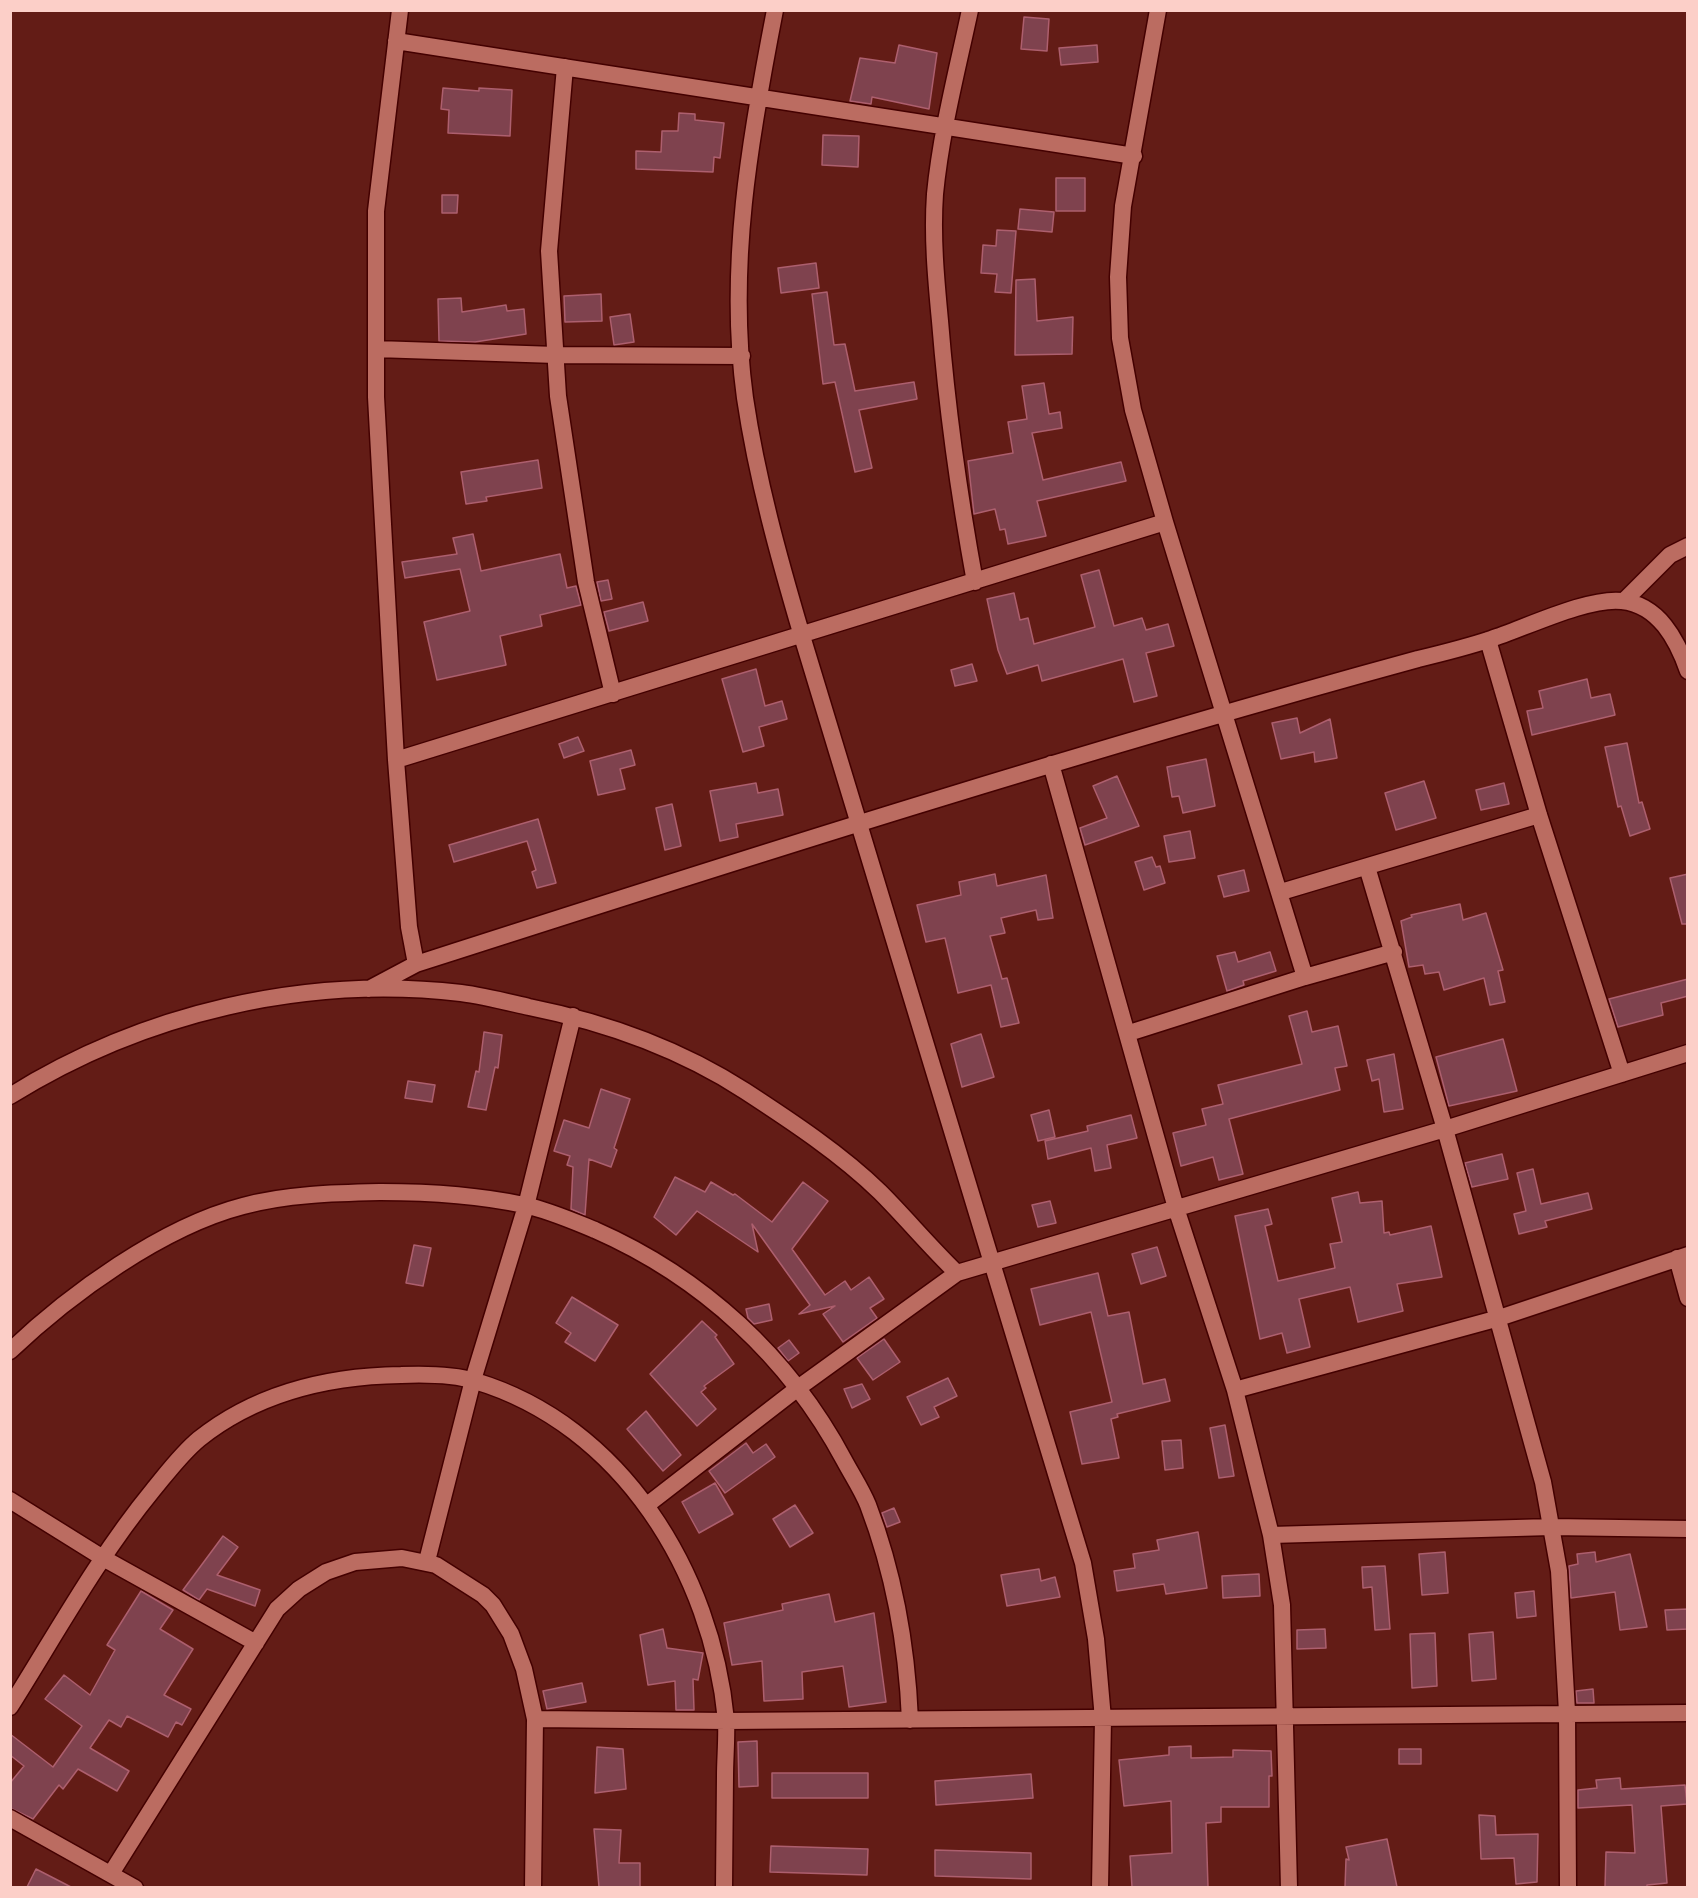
<!DOCTYPE html>
<style>
body{margin:0}
#map{position:relative;width:1698px;height:1898px;overflow:hidden;background:#631c16;font-family:"Nunito Sans",sans-serif}
canvas{display:block}
.frame{position:absolute;inset:0;border:12px solid #fccfc8;pointer-events:none}
</style>
<div id="map">
<canvas width="1698" height="1898"></canvas>
<div class="frame"></div>
</div>
<script>
const ctx = document.querySelector('canvas').getContext('2d');
ctx.lineJoin = 'round';
function fillPath(path, color) { ctx.fillStyle = color; ctx.fill(path, 'evenodd'); }
function strokePath(path, color, width, dash) { ctx.strokeStyle = color; ctx.lineWidth = width; ctx.lineCap = dash ? 'butt' : 'round'; ctx.setLineDash(dash || []); ctx.stroke(path); }
const building = new Path2D(`
 M1024,17L1049,19L1047,51L1021,49Z
 M899,45L937,53L929,109L872,97L871,104L850,101L860,58L895,63Z
 M1097,45L1098,62L1061,65L1059,48Z
 M443,88L479,91V88L512,90L510,136L448,133L449,110L441,109Z
 M679,113L695,114V120L724,123L720,158L714,157L713,172L636,169V151L661,152L662,131H678Z
 M823,135L859,136L858,167L822,165Z
 M1056,178H1085V211H1056Z
 M442,195H458L457,213H442Z
 M1020,209L1054,212L1052,232L1018,229Z
 M997,230L1016,231L1011,293L995,292L997,274L981,273L983,245L996,246Z
 M816,263L819,288L781,293L778,268Z
 M1035,279L1037,321L1073,317L1072,354L1015,355L1016,280Z
 M827,292L834,345L845,344L855,391L914,382L917,399L859,410L872,468L855,472L835,382L823,384L812,294Z
 M601,294L602,321L565,322L564,296Z
 M461,298L462,312L506,305L507,311L524,309L526,334L475,342L439,341L438,299Z
 M630,314L634,342L614,345L610,317Z
 M1044,383L1049,414L1060,412L1062,428L1032,433L1043,480L1121,462L1126,481L1037,501L1046,536L1008,544L1005,529L1000,530L995,509L974,514L968,461L1013,453L1008,422L1027,419L1022,386Z
 M538,460L542,488L486,497L487,501L466,504L461,472Z
 M473,534L481,571L560,554L567,588L576,586L581,605L540,615L542,626L500,636L506,665L437,680L424,622L470,611L460,569L405,578L402,562L457,554L453,538Z
 M1099,570L1114,626L1142,618L1146,630L1168,624L1174,646L1146,653L1157,696L1134,702L1123,659L1042,681L1038,665L1007,674L998,650L987,599L1014,593L1020,620L1028,618L1034,644L1095,627L1081,575Z
 M608,580L612,599L601,601L597,582Z
 M643,602L648,621L609,631L604,612Z
 M972,664L977,681L955,686L951,670Z
 M756,669L765,706L782,701L787,719L759,727L764,746L743,752L722,679Z
 M1587,679L1591,698L1610,694L1615,715L1532,735L1527,711L1543,708L1539,691Z
 M1297,718L1300,733L1330,719L1337,758L1315,762L1314,752L1281,759L1272,723Z
 M578,737L584,751L564,758L559,744Z
 M1627,743L1639,803L1642,802L1650,829L1630,836L1621,806L1618,807L1605,747Z
 M631,750L635,765L620,769L625,789L598,795L590,761Z
 M1206,759L1215,806L1183,813L1179,796L1172,797L1167,767Z
 M1117,776L1139,826L1085,845L1080,828L1107,818L1093,786Z
 M1424,781L1436,818L1396,830L1385,793Z
 M756,783L758,793L778,789L783,815L736,824L738,837L720,841L710,791Z
 M1504,783L1509,804L1481,810L1476,790Z
 M672,804L681,846L665,850L656,808Z
 M538,819L556,883L537,888L532,872L536,870L527,841L454,862L449,845Z
 M1190,831L1195,858L1169,862L1164,836Z
 M1152,857L1156,867L1160,866L1165,883L1144,890L1135,862Z
 M1244,870L1249,891L1224,897L1218,876Z
 M995,874L997,886L1046,875L1053,918L1038,920L1036,910L1001,918L1005,933L990,936L1002,979L1007,978L1019,1023L1001,1027L991,985L958,993L945,938L926,942L917,905L961,895L959,882Z
 M1688,874V924H1682L1670,878Z
 M1460,904L1463,920L1486,913L1503,970L1498,971L1505,1002L1490,1005L1484,978L1444,990L1439,972L1425,974L1423,965L1409,967L1401,921L1412,917L1411,915Z
 M1235,952L1238,962L1270,952L1276,971L1243,981L1244,985L1227,991L1217,956Z
 M1688,979V996L1661,1003L1663,1015L1618,1027L1609,999Z
 M1307,1011L1312,1032L1338,1026L1347,1066L1335,1068L1340,1090L1229,1119L1243,1174L1219,1180L1213,1157L1181,1166L1173,1133L1206,1125L1202,1109L1223,1104L1218,1085L1302,1064L1289,1016Z
 M484,1032L502,1035L498,1068L495,1067L486,1110L468,1107L476,1071L479,1072Z
 M981,1034L994,1077L962,1087L951,1044Z
 M1503,1039L1517,1091L1449,1106L1436,1057Z
 M1394,1054L1403,1109L1384,1112L1379,1079L1372,1081L1367,1060Z
 M408,1081L435,1085L432,1102L405,1098Z
 M601,1089L630,1099L614,1148L617,1150L611,1167L589,1159L585,1215L571,1209L573,1167L567,1165L570,1156L554,1151L564,1120L589,1128Z
 M1049,1110L1055,1137L1038,1141L1031,1115Z
 M1131,1115L1137,1138L1107,1145L1111,1168L1095,1171L1091,1148L1048,1159L1045,1141L1088,1131L1087,1126Z
 M1502,1154L1508,1179L1472,1187L1465,1163Z
 M1533,1169L1541,1204L1588,1193L1592,1209L1545,1221L1547,1227L1519,1234L1514,1214L1526,1211L1517,1173Z
 M675,1177L705,1192L711,1182L733,1195L735,1194L772,1222L803,1182L828,1201L792,1249L825,1295L845,1281L851,1290L869,1277L884,1299L870,1308L877,1318L843,1342L823,1314L835,1306L799,1314L810,1305L752,1224L758,1252L697,1211L676,1235L654,1217Z
 M1358,1192L1360,1203L1382,1201L1384,1233L1389,1232L1390,1235L1431,1226L1442,1277L1397,1284L1403,1311L1358,1322L1350,1287L1299,1299L1310,1347L1287,1353L1282,1333L1260,1339L1235,1216L1268,1209L1272,1224L1265,1226L1278,1281L1335,1268L1330,1244L1342,1242L1332,1198Z
 M1050,1201L1056,1223L1038,1227L1032,1205Z
 M414,1245L431,1248L423,1286L406,1283Z
 M1157,1247L1166,1276L1141,1284L1132,1254Z
 M1098,1273L1108,1316L1129,1312L1143,1384L1165,1379L1170,1401L1117,1414L1118,1417L1111,1419L1119,1458L1082,1464L1070,1412L1112,1402L1091,1312L1040,1325L1031,1289Z
 M572,1297L618,1325L595,1361L565,1342L571,1333L556,1323Z
 M769,1304L772,1320L754,1324L748,1318L746,1309Z
 M702,1321L717,1335L715,1337L734,1364L704,1386L706,1388L701,1392L716,1409L697,1426L650,1374Z
 M884,1339L900,1362L873,1380L857,1358Z
 M789,1340L799,1353L788,1361L778,1348Z
 M948,1378L957,1396L934,1407L939,1417L921,1425L907,1397Z
 M862,1384L870,1399L852,1408L844,1389Z
 M646,1411L681,1455L663,1471L627,1429Z
 M1225,1425L1234,1476L1219,1478L1210,1428Z
 M1181,1440L1183,1468L1165,1470L1162,1441Z
 M746,1443L753,1453L766,1444L775,1457L725,1493L709,1471Z
 M715,1483L733,1514L699,1533L682,1502Z
 M795,1505L813,1533L790,1547L773,1519Z
 M894,1508L900,1522L887,1527L882,1513Z
 M1198,1532L1207,1588L1166,1594L1164,1584L1117,1591L1114,1571L1135,1568L1133,1554L1159,1550L1157,1540Z
 M223,1536L238,1547L217,1575L260,1590L255,1606L207,1589L199,1600L183,1590Z
 M1445,1552L1448,1593L1422,1595L1419,1554Z
 M1595,1552L1596,1562L1630,1554L1647,1627L1620,1630L1615,1592L1571,1598L1569,1566L1578,1564L1577,1554Z
 M1385,1566L1390,1629L1375,1630L1372,1587L1363,1588L1362,1567Z
 M1039,1569L1041,1581L1055,1577L1060,1597L1007,1606L1001,1575Z
 M1259,1574L1260,1596L1223,1598L1222,1576Z
 M141,1591L173,1610L160,1629L193,1649L164,1695L191,1709L182,1725L176,1722L168,1737L127,1716L121,1727L109,1720L90,1748L129,1771L117,1791L78,1769L63,1789L59,1785L33,1819L10,1808V1783L24,1766L10,1755V1734L53,1767L82,1726L45,1699L64,1675L90,1695L115,1650L107,1645Z
 M1534,1591L1536,1616L1517,1618L1515,1593Z
 M829,1594L835,1622L874,1613L886,1702L849,1707L843,1666L802,1672L803,1699L764,1701L762,1661L732,1665L724,1623L783,1610L782,1604Z
 M1688,1609V1629L1667,1630L1665,1610Z
 M663,1629L667,1648L703,1653L698,1680L693,1679L694,1710H676L675,1681L648,1685L640,1635Z
 M1325,1629L1326,1648L1297,1649V1630Z
 M1493,1632L1496,1679L1472,1681L1469,1634Z
 M1435,1633L1437,1686L1412,1688L1410,1634Z
 M582,1683L586,1702L547,1709L543,1691Z
 M1593,1689L1594,1703H1577L1576,1691Z
 M757,1741L758,1786L739,1787L738,1742Z
 M1191,1746V1758L1233,1757V1750L1271,1751L1272,1776H1269V1807H1221V1822L1206,1823L1208,1887H1132L1130,1856L1172,1853L1171,1801L1124,1806L1119,1760L1169,1755V1747Z
 M597,1747L623,1749L626,1789L595,1793Z
 M1399,1749H1421V1764H1399Z
 M772,1773H868V1798H772Z
 M1031,1774L1033,1798L936,1805L935,1781Z
 M1620,1778L1621,1789L1685,1785L1687,1804L1661,1806L1667,1883L1647,1885V1887H1605L1606,1852L1635,1853L1632,1805L1578,1808V1790L1597,1788L1596,1780Z
 M1479,1815L1495,1816L1496,1835L1538,1834L1537,1882L1516,1884L1514,1858L1481,1859Z
 M594,1829L621,1830L619,1863H640V1887H599Z
 M1387,1839L1397,1887H1345L1346,1859L1349,1860L1346,1847Z
 M771,1846L868,1849L867,1875L770,1872Z
 M935,1850L1031,1853V1879L935,1876Z
 M36,1869L71,1887H27Z`);
fillPath(building, '#7f424e');
strokePath(building, '#ad5f6e', 1.5);
const street = new Path2D(`
 M400,10L376,211V397L396,760L409,927L416,964
 M775,10C750,138 727,268 745,398C757,479 779,558 802,636L1083,1563L1096,1639L1103,1719L1100,1888
 M970,10C957,71 941,132 935,194C932,236 936,279 940,321C947,409 959,495 975,582
 M1158,10L1123,206L1118,277L1120,338L1133,410L1165,522L1305,977
 M396,41L1134,156
 M565,67L549,251L558,396L586,582L613,694
 M376,349L556,355L742,356
 M1624,601L1670,555L1688,546
 M1488,640L1539,815L1622,1074
 M396,760L1165,522
 M1051,764L1176,1208L1235,1390L1271,1535L1282,1605L1289,1888
 M1367,867L1445,1129L1543,1482L1559,1571L1567,1712L1568,1888
 M1281,892L1539,815
 M369,989L416,964C749,857 1081,751 1418,659C1443,653 1467,647 1491,639C1525,628 1588,597 1622,601C1659,605 1677,640 1688,671
 M1129,1033L1305,977L1394,952
 M10,1096C143,1013 305,975 461,993C484,996 507,1002 529,1007C604,1022 680,1049 745,1091C791,1121 841,1154 880,1192C906,1218 930,1247 957,1273
 M1677,1258L1688,1298
 M10,1351C70,1294 162,1227 243,1206C286,1194 336,1193 381,1192C429,1192 477,1195 524,1205C548,1210 573,1221 595,1230C702,1277 789,1357 844,1460C852,1475 862,1490 868,1505C894,1573 907,1647 910,1720
 M1235,1390L1499,1318L1688,1255
 M10,1500L103,1558L256,1643
 M647,1505L798,1388L957,1273L1445,1129L1688,1053
 M1271,1535L1551,1527L1688,1529
 M427,1561L473,1380L526,1206L573,1016
 M10,1707C56,1634 98,1557 153,1490C168,1472 181,1454 199,1439C258,1392 328,1376 401,1375C426,1374 452,1374 475,1381C622,1425 712,1573 726,1720C727,1738 725,1758 725,1776C725,1813 724,1850 724,1888
 M535,1719L726,1721L1688,1713
 M10,1818L135,1888
 M112,1872L277,1609L299,1589L326,1572L355,1562L402,1558L436,1565L483,1595L493,1605L511,1634L524,1669L535,1719L533,1888`);
strokePath(street, '#400', 19);
strokePath(street, '#bb6c61', 16);
</script>
